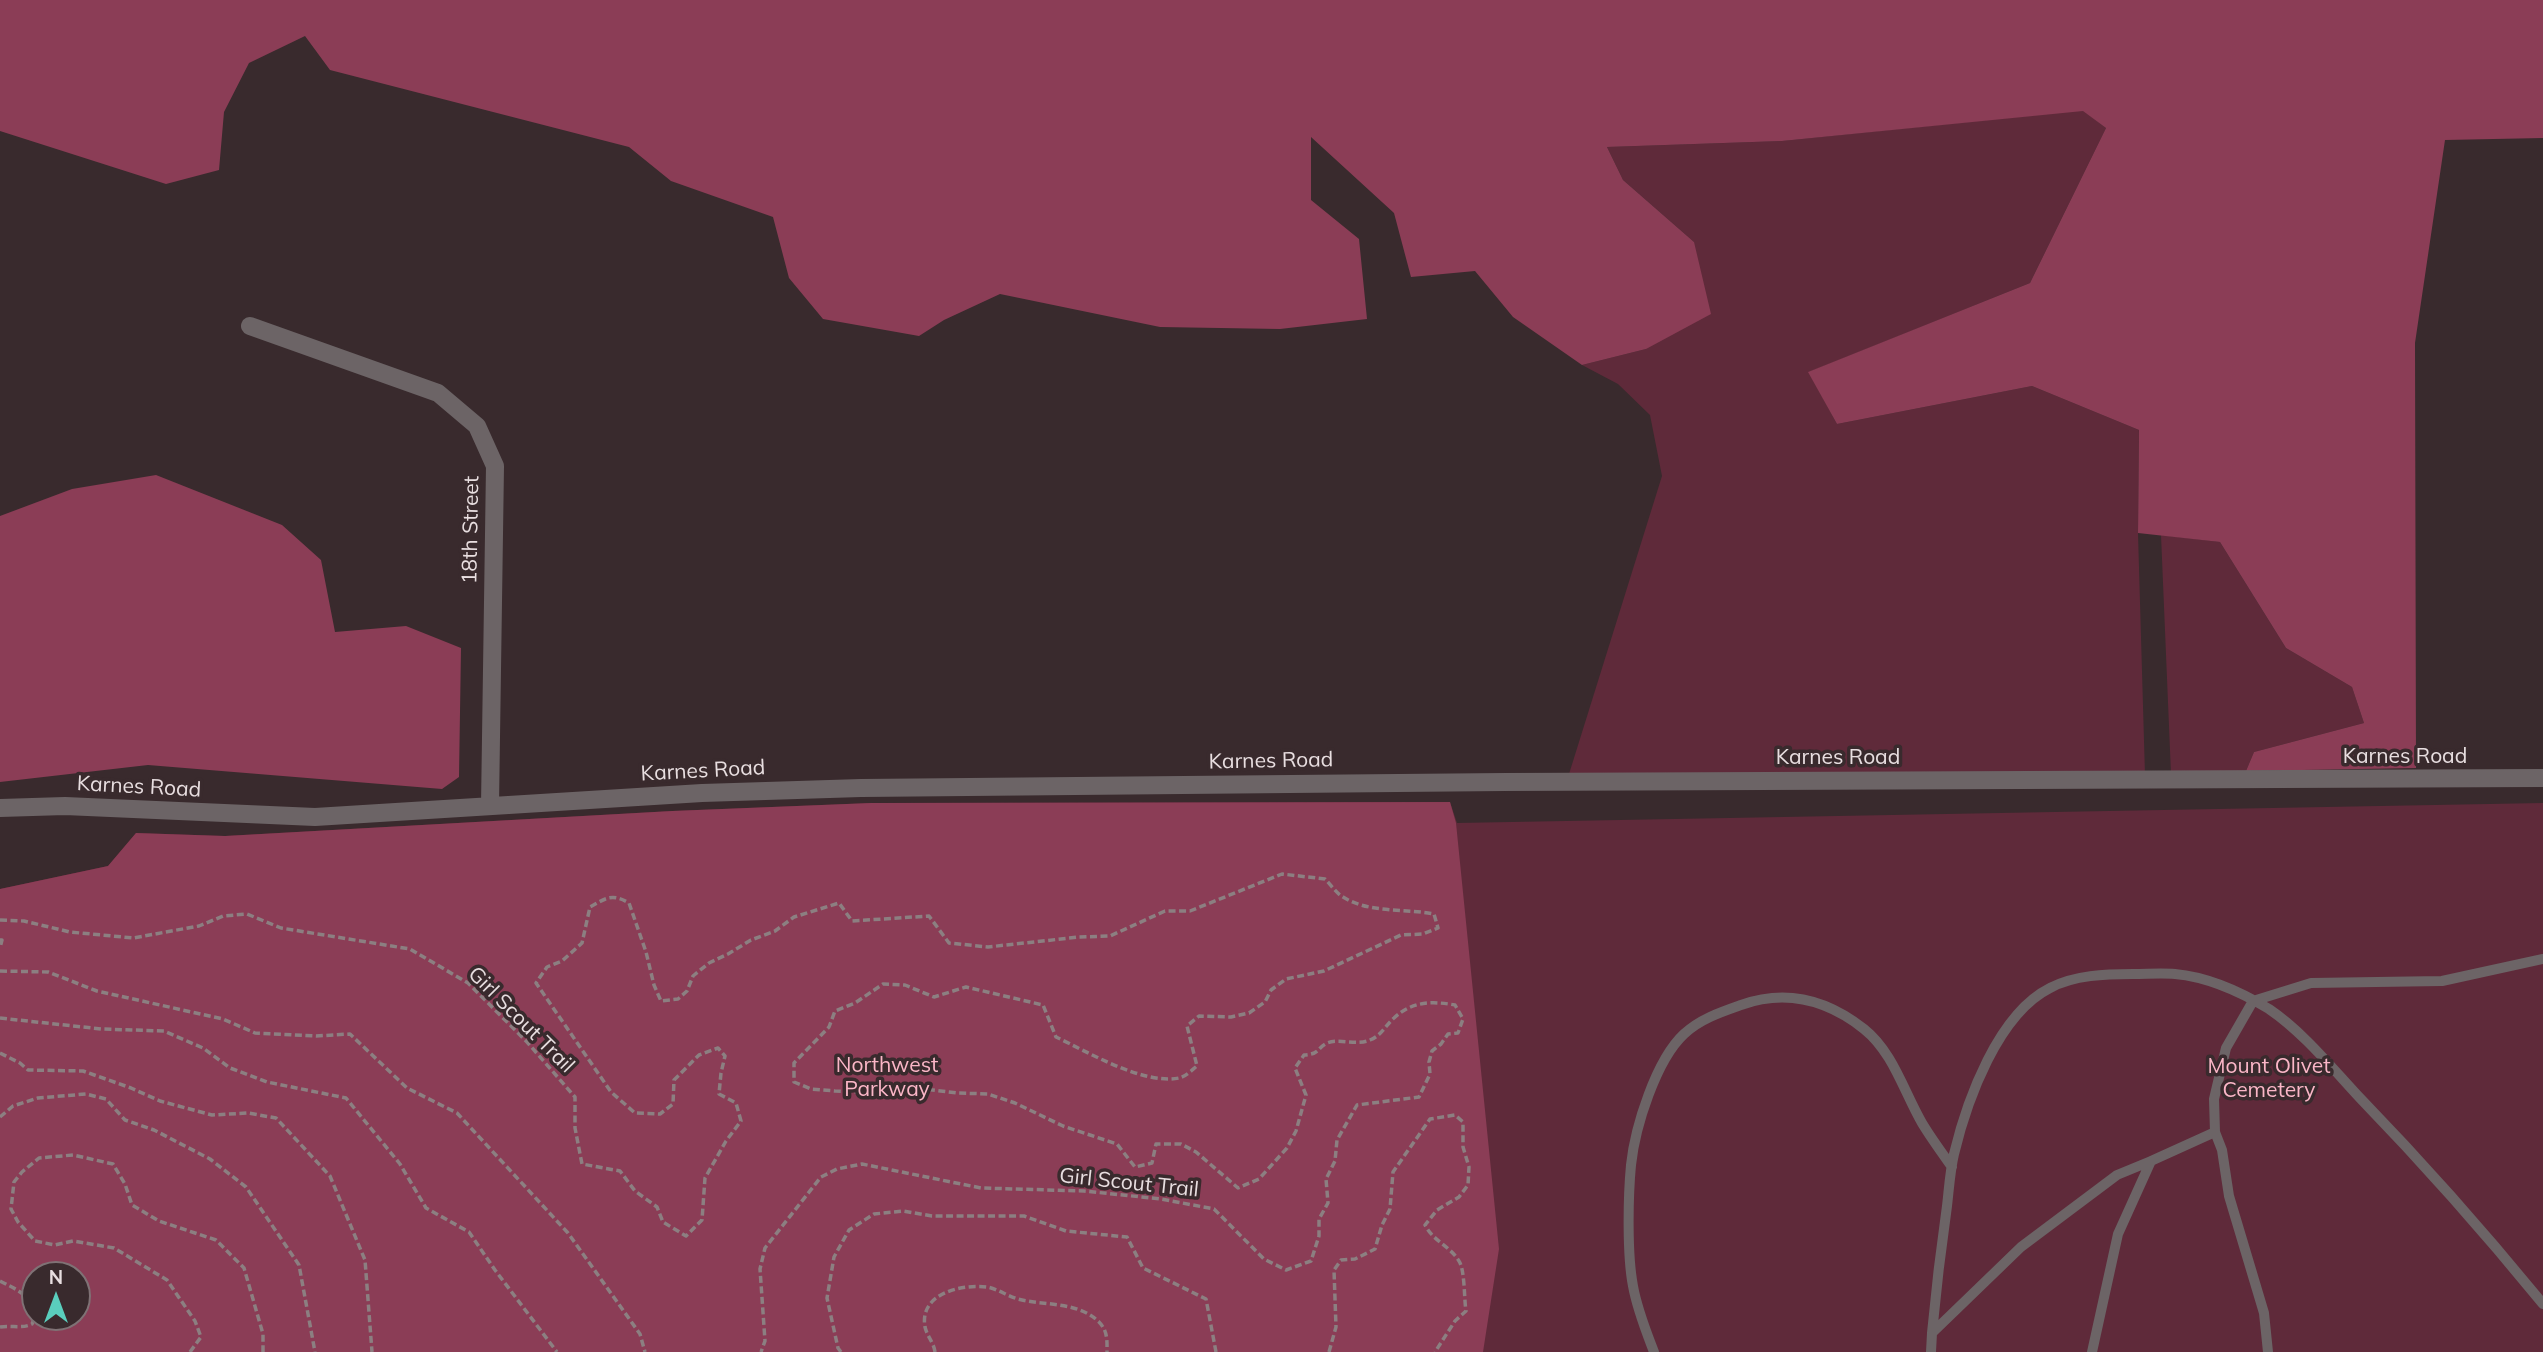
<!DOCTYPE html>
<style>
body{margin:0}
#map{position:relative;width:2543px;height:1352px;overflow:hidden;background:#392a2d;font-family:Mulish,sans-serif}
canvas{display:block}
.north{position:absolute;left:21px;top:1261px;width:70px;height:70px;box-sizing:border-box;background:#392a2d;border:2px solid #7f7275;border-radius:50%;rotate:0deg;font-size:19px;font-weight:700;line-height:28px;text-align:center;color:#e8dee0}
.north::after{content:'';display:block;margin:auto;width:24px;height:32px;background:#5acebd;clip-path:polygon(50% 0,100% 100%,50% 72%,0 100%)}
</style>
<div id="map">
<canvas width="2543" height="1352"></canvas>
<div class="north">N</div>
</div>
<script>
const ctx = document.querySelector('canvas').getContext('2d');
ctx.lineJoin = 'round';
function fillPath(path, color) { ctx.fillStyle = color; ctx.fill(path, 'evenodd'); }
function strokePath(path, color, width, dash) { ctx.strokeStyle = color; ctx.lineWidth = width; ctx.lineCap = dash ? 'butt' : 'round'; ctx.setLineDash(dash || []); ctx.stroke(path); }
function write(font, color, halo, rows, align = 'center') {
  ctx.font = font + ' Mulish,sans-serif'; ctx.lineWidth = 7; ctx.setLineDash([]); ctx.textBaseline = 'middle'; ctx.strokeStyle = halo; ctx.fillStyle = color; for (const [text, x, y, turn = 0] of rows) {
    ctx.save(); ctx.translate(x, y); ctx.rotate((+turn || 0) * Math.PI / 180); ctx.textAlign = isNaN(turn) ? turn : align; if (halo) ctx.strokeText(text, 0, 0); ctx.fillText(text, 0, 0); ctx.restore();
  }
}
fillPath(new Path2D(`
 M2083,110L2106,128L2030,283L1809,372L1837,424L2032,386L2139,430L2138,533L2145,775L1569,774L1662,476L1650,415L1618,384L1582,365L1646,349L1694,242L1623,180L1607,147L1782,141Z
 M2161,535L2220,542L2286,648L2352,687L2364,723L2254,752L2246,771L2171,774Z
 M1450,802L1457,823L2543,803V1352H0V889L108,866L136,833L225,836L672,811L871,803ZM35,1275H77V1317H35Z`), '#5f2a3a');
fillPath(new Path2D(`
 M0,0H2543V138L2445,140L2415,343L2416,768L2246,771L2254,752L2364,723L2352,687L2286,648L2220,542L2138,533L2139,430L2032,386L1837,424L1808,372L2030,283L2106,128L2083,111L1782,141L1607,147L1623,180L1694,242L1711,314L1646,349L1582,365L1513,317L1475,271L1411,277L1394,213L1311,137V200L1359,239L1367,319L1280,329L1160,327L1000,294L944,320L919,336L823,319L789,278L773,217L671,181L629,147L330,70L305,36L249,63L224,112L219,170L166,184L0,131Z
 M156,475L282,525L321,560L335,632L406,626L461,648L459,777L442,789L148,765L0,782V516L72,489Z
 M1450,802L1456,823L1499,1249L1483,1352H0V889L108,866L136,833L225,836L672,811L871,803ZM35,1275H77V1317H35Z`), '#8b3d56');
strokePath(new Path2D(`
 M0,920L24,921L70,932L133,938L199,926L223,916L247,914L281,928L410,949L468,983L527,1042L575,1097V1128L582,1164L620,1171L635,1191L657,1207L663,1222L686,1236L702,1220L705,1178L726,1141L741,1121L736,1103L719,1094L721,1073L725,1056L718,1048L699,1055L674,1080L673,1104L660,1114L635,1113L611,1092L536,983L547,967L562,961L582,943L590,907C606,898 612,893 629,903L646,952L654,985L661,1001L678,999L687,991L693,976L709,963L728,954L751,940L775,931L794,917L839,903L852,921L929,916L949,943L988,947L1079,937L1110,936L1165,911H1190L1282,874L1325,879C1330,884 1335,891 1340,895C1366,914 1405,908 1434,914L1438,928L1423,934L1401,935L1324,971L1286,979L1271,990L1265,1002L1249,1013L1231,1017L1199,1016L1187,1026L1197,1066C1192,1070 1185,1077 1179,1078C1143,1085 1088,1052 1056,1037L1043,1005L966,987L934,997L905,985L883,984L855,1003L835,1011L829,1027L794,1063V1082L811,1089L835,1091L869,1093L916,1088L958,1093L988,1094L1015,1103L1063,1126L1117,1144L1135,1167L1152,1163L1156,1144H1181L1196,1152L1238,1188L1259,1179L1287,1148L1296,1131L1306,1095L1295,1068L1304,1055C1320,1054 1316,1049 1327,1043C1339,1038 1357,1046 1370,1040C1382,1035 1385,1026 1394,1018C1412,1001 1432,1001 1455,1005L1463,1019L1458,1033L1448,1034L1441,1044L1432,1051L1429,1062L1430,1074L1419,1097L1357,1105L1337,1140L1335,1161L1326,1179L1328,1203L1319,1219V1236L1311,1261L1286,1270L1264,1259L1214,1209L1161,1199L1084,1191L981,1188L862,1164L837,1169L821,1177L765,1248L760,1269L765,1341L761,1352
 M0,940H2L0,948
 M0,971L48,972L97,991L223,1019L255,1033L316,1036L350,1034L407,1088L457,1113L568,1233L640,1334L645,1352
 M0,1018L101,1029L164,1031L203,1048L230,1068L267,1082L346,1098L400,1164L426,1208L469,1232L495,1270L557,1352
 M0,1053L20,1063L28,1070L83,1071L131,1088L160,1101L212,1115L248,1113L276,1118L330,1176L365,1260L372,1352
 M0,1117L13,1106L38,1098L86,1094L106,1099L125,1120L154,1130L210,1159L246,1187L299,1265L315,1352
 M0,1281C15,1289 28,1293 35,1311
 M0,1327C12,1325 22,1329 32,1324L35,1317
 M190,1352L201,1337L195,1321L167,1280L114,1248L73,1241L55,1245L35,1241L18,1222L11,1209L14,1182L22,1172L39,1158L73,1155L113,1164L125,1184L132,1205L159,1221L216,1240L244,1268L263,1334V1352
 M841,1352L838,1348L827,1298L834,1257L849,1230L874,1214L903,1211L932,1216H1024L1066,1231L1127,1237L1143,1268L1206,1299L1216,1352
 M935,1352C934,1343 927,1336 925,1327C919,1293 962,1284 987,1287C998,1289 1007,1296 1018,1299C1044,1306 1078,1301 1099,1322C1108,1331 1107,1341 1107,1352
 M1329,1352L1336,1327L1334,1270L1341,1260L1355,1259L1375,1249L1382,1225L1390,1209L1393,1172L1430,1119L1455,1115L1463,1122V1147L1469,1167L1468,1185L1459,1197L1437,1210L1425,1225C1434,1242 1449,1245 1459,1261C1465,1270 1464,1299 1466,1311L1455,1321L1435,1352`), '#8c7f81', 3.5, [7, 3.5]);
strokePath(new Path2D(`
 M1932,1333C1936,1290 1941,1248 1947,1206C1949,1189 1950,1171 1954,1154C1967,1100 1998,1014 2050,988C2074,975 2106,974 2133,974C2147,974 2162,973 2175,974C2208,977 2241,992 2269,1009C2303,1032 2332,1068 2360,1098C2424,1164 2485,1233 2543,1304
 M1654,1352C1646,1331 1637,1309 1633,1286C1627,1255 1628,1197 1631,1165C1635,1127 1656,1060 1684,1034C1700,1019 1721,1012 1741,1005C1786,989 1826,999 1864,1029C1893,1052 1904,1092 1922,1123C1931,1138 1942,1153 1952,1167
 M1931,1352L1932,1333L2021,1247L2117,1175L2151,1161
 M2092,1352L2118,1234L2151,1161L2215,1132
 M2268,1352L2264,1313L2229,1196L2222,1150L2215,1132L2214,1099L2226,1048L2253,1001L2311,983L2442,981L2543,959`), '#6c6466', 10);
strokePath(new Path2D(`
 M250,326L438,393L477,426L495,466L490,805
 M0,808L65,806L315,817L702,793L861,788L1505,782L2543,778`), '#6c6466', 18);
write('21px', '#e8dee0', '#392a2d', [
 ["18th Street",471,530,-89],
 ["Karnes Road",2405,757],
 ["Karnes Road",1838,758],
 ["Karnes Road",1271,761,-1],
 ["Karnes Road",703,771,-3],
 ["Karnes Road",139,787,3],
 ["Girl Scout Trail",521,1020,45],
 ["Girl Scout Trail",1129,1183,6]
]);
write('21px', '#fbb6c7', '#392a2d', [
 ["Northwest",887,1066],
 ["Parkway",887,1090],
 ["Mount Olivet",2269,1067],
 ["Cemetery",2269,1091]
]);
</script>
